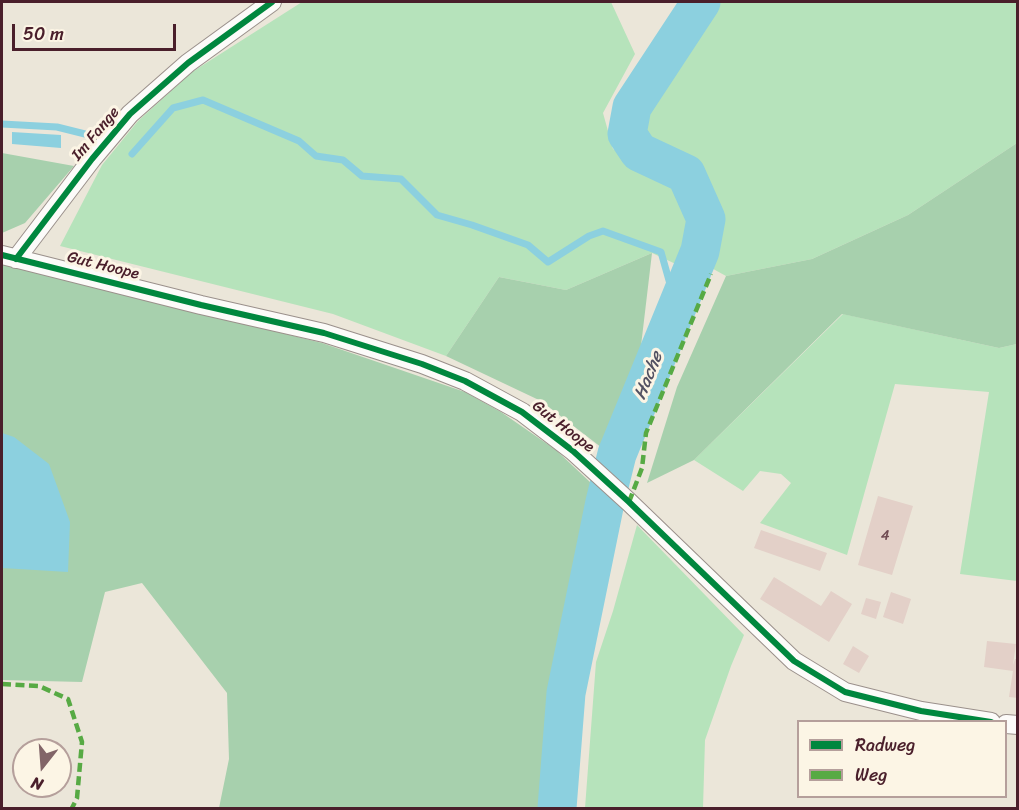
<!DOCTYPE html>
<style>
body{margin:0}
#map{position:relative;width:1019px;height:810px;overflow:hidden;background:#ebe6d9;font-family:Sriracha,sans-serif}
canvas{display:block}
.frame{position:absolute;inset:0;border:3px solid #4a1f2b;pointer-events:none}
.legend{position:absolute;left:797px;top:720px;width:210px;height:78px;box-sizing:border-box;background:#fcf5e5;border:2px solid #b59f9b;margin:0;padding:8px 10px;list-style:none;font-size:18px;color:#4a1f2b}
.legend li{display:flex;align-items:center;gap:12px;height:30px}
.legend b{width:30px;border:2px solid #b59f9b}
.north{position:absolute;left:12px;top:738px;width:60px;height:60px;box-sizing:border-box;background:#fcf5e5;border:2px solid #b59f9b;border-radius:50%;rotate:197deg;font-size:16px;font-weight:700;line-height:24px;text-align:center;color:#4a1f2b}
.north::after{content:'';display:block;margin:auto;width:21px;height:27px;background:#826568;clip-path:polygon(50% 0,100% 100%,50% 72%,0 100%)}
.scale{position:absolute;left:12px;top:24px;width:164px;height:27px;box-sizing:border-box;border:3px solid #4a1f2b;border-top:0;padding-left:8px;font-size:18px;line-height:21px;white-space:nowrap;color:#4a1f2b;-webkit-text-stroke:4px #fcf5e5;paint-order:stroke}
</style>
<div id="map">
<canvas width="1019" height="810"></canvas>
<div class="frame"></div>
<ul class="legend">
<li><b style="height:8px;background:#00873e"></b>Radweg</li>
<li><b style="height:8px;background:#57aa44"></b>Weg</li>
</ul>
<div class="north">N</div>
<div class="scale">50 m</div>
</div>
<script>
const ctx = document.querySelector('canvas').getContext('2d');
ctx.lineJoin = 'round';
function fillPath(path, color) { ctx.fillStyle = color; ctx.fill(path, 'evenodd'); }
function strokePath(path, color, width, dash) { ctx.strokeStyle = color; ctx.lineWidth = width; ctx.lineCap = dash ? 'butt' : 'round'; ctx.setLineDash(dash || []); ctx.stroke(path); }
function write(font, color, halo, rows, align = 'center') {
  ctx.font = font + ' Sriracha,sans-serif'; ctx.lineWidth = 6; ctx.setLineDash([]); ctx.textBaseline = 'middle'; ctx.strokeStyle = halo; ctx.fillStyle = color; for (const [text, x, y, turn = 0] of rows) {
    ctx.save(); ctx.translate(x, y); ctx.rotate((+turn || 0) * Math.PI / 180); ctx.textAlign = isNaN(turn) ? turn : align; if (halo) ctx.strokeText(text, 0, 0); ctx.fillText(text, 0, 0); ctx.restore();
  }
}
fillPath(new Path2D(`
 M302,2H611L635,54L603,113L613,149L667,179L689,222L680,266L652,253L566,290L499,277L446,356L333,314L60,246L102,165L138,121L192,72Z
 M715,2H1017V143L908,215L812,259L726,276L706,265L716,220L693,167L676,153L642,137L637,125L644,104Z
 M843,314L999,348L1017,344V581L960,574L989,392L895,384L847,555L760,523L791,483L781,474L760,471L743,491L694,460Z
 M637,525L744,635L731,666L705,740L703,808H585L596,662L613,611Z`), '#b6e3bb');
fillPath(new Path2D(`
 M1017,143V344L999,348L842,314L694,460L647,483L677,387L726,276L812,259L908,215Z
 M2,153L74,166L25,223L2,233Z
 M652,253L636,388L606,451L541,401L446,356L499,277L566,290Z
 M2,263L322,343L465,392L501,412L556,450L591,483L589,528L550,726V749L546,808H219L229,759L227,693L142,583L105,592L82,682L2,680Z`), '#a7d0ad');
fillPath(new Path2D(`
 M12,132L61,135V148L12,144Z
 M2,433L14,437L49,464L70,522L68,572L2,568Z`), '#8cd0df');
strokePath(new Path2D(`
 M2,124L57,127L85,134
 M132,154L173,108L203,100L299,141L316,156L343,160L362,176L401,179L437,215L472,225L528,245L548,262L589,236L603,231L661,252L672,291L681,298`), '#8cd0df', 7);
strokePath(new Path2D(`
 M557,808L566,693L605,502L617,454L700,251L706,219L686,174L639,152L627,134L632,107L701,2`), '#8cd0df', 39);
fillPath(new Path2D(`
 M878,496L913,506L892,575L858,565Z
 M761,530L827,553L820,571L754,548Z
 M774,577L821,606L831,591L852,604L829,642L760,599Z
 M891,592L911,599L903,624L883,617Z
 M866,598L881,602L876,619L861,614Z
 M987,641L1016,644L1013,665L1015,659H1018V698L1009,697L1013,671L984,667Z
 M853,646L869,656L859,673L843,664Z`), '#e3d0c8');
const minor = new Path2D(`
 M2,255L201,305L324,333L422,364L465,381L522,412L573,451L629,502L794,661L845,692L921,711L991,722
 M16,259L92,159L130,114L188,63L272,2
 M1006,724L1018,725`);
strokePath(minor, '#9a908b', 20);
strokePath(minor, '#fcfbf9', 18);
strokePath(new Path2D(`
 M629,502L642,468L646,433L711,274
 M2,684L39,686L68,699L82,742L77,798L72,808`), '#57aa44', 4.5, [9, 4.5]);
strokePath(new Path2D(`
 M2,255L201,305L324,333L422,364L465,381L522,412L573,451L629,502L794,661L845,692L921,711L991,722
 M16,259L92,159L130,114L188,63L272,2`), '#00873e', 6);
write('14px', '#704b52', null, [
 ["4",885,536]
]);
write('16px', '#4a1f2b', '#fcf5e5', [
 ["Im Fange",96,134,-50],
 ["Gut Hoope",103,266,14],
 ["Gut Hoope",563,427,38]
]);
write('italic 18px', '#525162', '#fcf5e5', [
 ["Hache",649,376,-68]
]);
</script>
